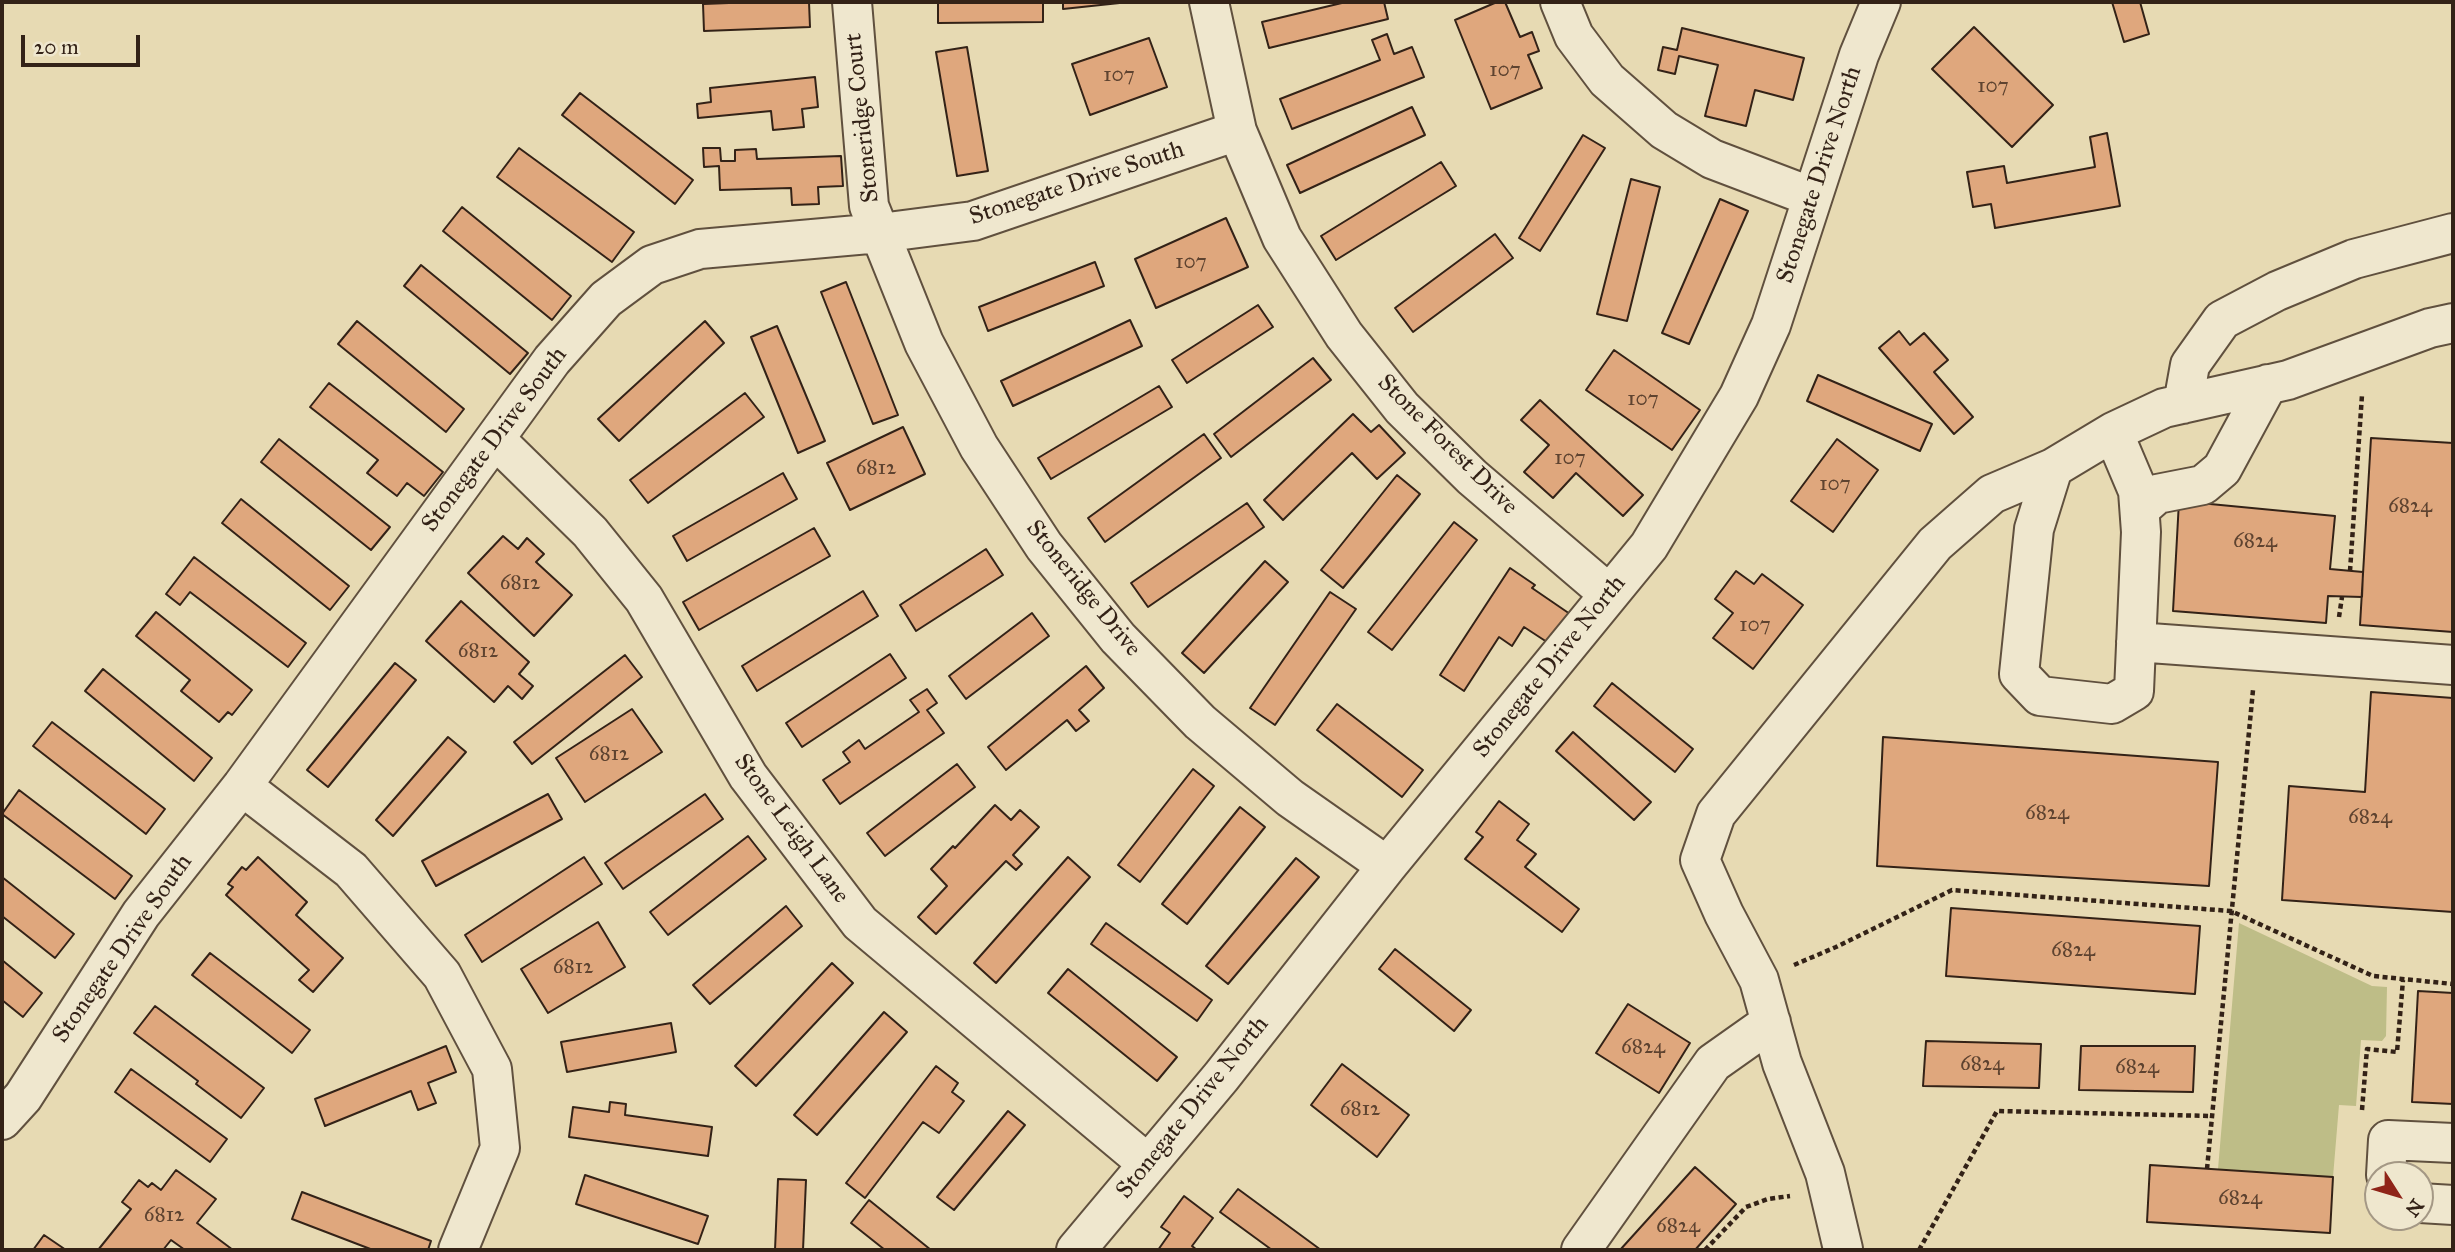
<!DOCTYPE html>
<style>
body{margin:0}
#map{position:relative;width:2455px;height:1252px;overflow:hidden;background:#e7dab3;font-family:"IM FELL Great Primer",serif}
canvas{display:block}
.frame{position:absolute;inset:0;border:4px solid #332217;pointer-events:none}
.north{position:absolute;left:2364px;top:1161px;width:70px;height:70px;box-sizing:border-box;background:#efe7ce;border:2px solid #a49885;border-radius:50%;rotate:127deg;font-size:19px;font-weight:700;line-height:28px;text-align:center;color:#332217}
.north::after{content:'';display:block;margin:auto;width:24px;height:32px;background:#8f2418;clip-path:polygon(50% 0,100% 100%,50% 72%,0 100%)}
.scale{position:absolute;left:21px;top:35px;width:119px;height:32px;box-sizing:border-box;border:4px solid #332217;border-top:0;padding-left:9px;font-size:21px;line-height:24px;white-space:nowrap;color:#332217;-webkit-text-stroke:5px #efe7ce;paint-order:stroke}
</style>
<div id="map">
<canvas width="2455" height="1252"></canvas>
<div class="frame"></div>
<div class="north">N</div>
<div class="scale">20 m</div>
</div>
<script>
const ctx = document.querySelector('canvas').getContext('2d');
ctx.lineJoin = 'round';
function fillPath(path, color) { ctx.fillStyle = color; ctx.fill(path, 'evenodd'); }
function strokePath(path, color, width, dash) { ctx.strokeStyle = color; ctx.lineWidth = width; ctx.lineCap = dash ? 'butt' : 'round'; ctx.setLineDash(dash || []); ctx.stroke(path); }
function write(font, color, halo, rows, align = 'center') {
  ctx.font = font + ' "IM FELL Great Primer",serif'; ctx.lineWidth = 5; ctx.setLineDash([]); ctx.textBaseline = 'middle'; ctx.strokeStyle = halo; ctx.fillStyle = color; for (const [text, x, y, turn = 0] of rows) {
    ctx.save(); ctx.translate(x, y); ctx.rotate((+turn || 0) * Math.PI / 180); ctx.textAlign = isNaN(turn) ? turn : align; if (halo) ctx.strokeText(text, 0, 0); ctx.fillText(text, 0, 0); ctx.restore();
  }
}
fillPath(new Path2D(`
 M2239,923L2372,986L2387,987L2386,1036L2382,1041L2361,1040L2356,1106L2339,1105L2333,1177L2218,1169Z`), '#bebd87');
const building = new Path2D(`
 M755,2H809L810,27L704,31L703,4Z
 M938,2H1043V22L938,23Z
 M1063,2H1129L1063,9Z
 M1346,2H1384L1388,19L1269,48L1262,22Z
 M1497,2H1505L1520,37L1532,32L1539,51L1528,55L1542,88L1491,109L1455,20Z
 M2112,2H2140L2149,34L2124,42Z
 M1974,27L2053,105L2012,147L1932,69Z
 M1682,28L1804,58L1793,100L1755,90L1746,126L1705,116L1718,65L1679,56L1675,74L1658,70L1663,47L1677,50Z
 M1387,34L1394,54L1412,47L1424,77L1292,129L1280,99L1380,60L1372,40Z
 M1149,38L1167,87L1090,115L1072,64Z
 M967,47L988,171L957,176L936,52Z
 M815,77L818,107L802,109L804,127L773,130L771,111L698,118L697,104L711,102L710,88Z
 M580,93L693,180L675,204L562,115Z
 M1412,107L1425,135L1300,193L1287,165Z
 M2107,133L2120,206L1995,228L1991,204L1973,207L1967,172L2004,166L2007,183L2095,167L2090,137Z
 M1583,135L1605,148L1540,251L1519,238Z
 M519,148L634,232L612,262L497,177Z
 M703,148H720L721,161H735V150L756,149L757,159L841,156L843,186L818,187L819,204L792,205L791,188L720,190L719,166L704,167Z
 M1441,162L1456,186L1336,260L1321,236Z
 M1631,179L1660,187L1627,321L1597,314Z
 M1720,199L1748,211L1689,344L1662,333Z
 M462,207L571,296L552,320L443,231Z
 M1226,218L1248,267L1156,308L1135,259Z
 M1495,234L1513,258L1413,332L1395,308Z
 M1095,262L1104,286L988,331L979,307Z
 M421,265L528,353L510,374L404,286Z
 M846,282L898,415L873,424L821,292Z
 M1258,305L1273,327L1187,383L1172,360Z
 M1130,320L1142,346L1013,406L1001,381Z
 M357,321L464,409L446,432L338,344Z
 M705,321L724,343L619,441L598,419Z
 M777,326L825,441L798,453L751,337Z
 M1899,331L1910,345L1924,333L1948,360L1934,372L1973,417L1954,434L1879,348Z
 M1614,350L1700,410L1672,450L1586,390Z
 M1313,358L1331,380L1231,457L1214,434Z
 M1818,375L1932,424L1920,451L1807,401Z
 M329,383L443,472L424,496L407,483L397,496L367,473L378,460L310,407Z
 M1159,386L1172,407L1051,479L1038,458Z
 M745,393L764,417L648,503L630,480Z
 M1540,400L1643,495L1623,516L1576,473L1553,498L1524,472L1549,445L1521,420Z
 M1353,414L1371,432L1379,425L1405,453L1377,479L1352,453L1283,520L1264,500Z
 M903,427L925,474L850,510L827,463Z
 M1204,434L1221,458L1105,542L1088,518Z
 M2371,438L2453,443V632L2360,625Z
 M279,439L390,527L371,550L261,462Z
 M1837,439L1878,470L1833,532L1791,501Z
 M783,473L797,499L687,561L673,536Z
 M1397,475L1420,494L1343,588L1321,570Z
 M241,499L349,586L330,610L222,523Z
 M2179,501L2335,516L2330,569L2363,572L2362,597L2328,596L2326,623L2173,611Z
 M1247,503L1264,527L1148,607L1131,583Z
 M1454,522L1477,540L1392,650L1368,632Z
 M814,528L830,556L699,630L683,602Z
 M503,536L518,549L527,538L544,554L536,562L572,595L534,636L468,573Z
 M986,549L1003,575L916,631L900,605Z
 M194,557L306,643L288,667L190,592L180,605L166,594Z
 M1265,561L1288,582L1204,673L1182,653Z
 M1510,568L1535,585L1532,588L1570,614L1550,644L1524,627L1512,646L1499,637L1464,691L1440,675Z
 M1736,571L1754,584L1762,574L1803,605L1753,669L1713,638L1733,613L1715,599Z
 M863,591L878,616L757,691L742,666Z
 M1330,592L1356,609L1275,725L1250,708Z
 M461,601L529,662L519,674L533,686L522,699L508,686L494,702L426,641Z
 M156,612L252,690L232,715L228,712L219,722L181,691L190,680L136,636Z
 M1032,613L1049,636L966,699L949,676Z
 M890,654L906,678L802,747L786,723Z
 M625,655L642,677L532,764L514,742Z
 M395,663L416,680L328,787L307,770Z
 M1086,666L1104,688L1079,710L1089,721L1076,731L1067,720L1006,770L988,747Z
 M103,669L212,758L194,781L85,691Z
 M1612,683L1693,749L1675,772L1594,706Z
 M927,689L937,703L927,710L944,733L840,804L823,780L850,762L843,752L859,740L865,749L919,712L910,700Z
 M2371,692L2453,698V912L2282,900L2289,786L2365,792Z
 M1337,704L1423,770L1402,797L1317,730Z
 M632,709L662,752L585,802L556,758Z
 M52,722L165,809L146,834L33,746Z
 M1573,732L1651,802L1634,820L1556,751Z
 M448,737L466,752L393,836L376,820Z
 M1883,737L2218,762L2209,886L1877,866Z
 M957,764L975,787L885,856L867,833Z
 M1193,769L1214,786L1140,882L1118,865Z
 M19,790L132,876L115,899L2,814Z
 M548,794L562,819L436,886L422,861Z
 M705,794L723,819L623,889L605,863Z
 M1499,801L1529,824L1517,840L1536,854L1525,867L1579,909L1562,932L1465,859L1483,837L1476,832Z
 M995,805L1011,820L1020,810L1039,827L1013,855L1022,864L1016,870L1006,861L936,934L918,917L947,886L931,869L953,846L955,848Z
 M1240,807L1265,827L1187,924L1162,904Z
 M748,836L766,859L668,935L650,912Z
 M258,857L307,902L296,915L343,958L313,992L299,980L309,970L226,895L233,887L228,884L242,867L246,870Z
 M584,857L602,884L482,962L465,935Z
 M1068,857L1090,877L996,983L974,963Z
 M1296,858L1319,877L1228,984L1206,966Z
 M2,877L74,934L55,958L2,916Z
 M786,906L802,926L710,1004L693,985Z
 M1951,908L2200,926L2195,994L1946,976Z
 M598,922L625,967L548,1013L521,969Z
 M1106,923L1212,1000L1197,1021L1091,944Z
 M1395,949L1471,1010L1454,1031L1379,969Z
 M210,953L310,1030L292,1053L192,975Z
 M2,960L42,993L23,1017L2,1000Z
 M832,963L853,983L756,1086L735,1066Z
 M1068,969L1177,1057L1157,1081L1048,993Z
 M2418,991L2453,993V1104L2412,1102Z
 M1628,1004L1690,1043L1659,1093L1596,1053Z
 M155,1006L264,1088L241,1118L196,1084L198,1081L134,1033Z
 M884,1012L907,1032L817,1135L794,1115Z
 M671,1023L676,1052L567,1072L561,1042Z
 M1926,1041L2041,1044L2039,1088L1923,1086Z
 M446,1046L456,1072L428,1083L436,1103L418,1110L411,1091L325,1126L315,1099Z
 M2081,1046H2195L2193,1092L2079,1090Z
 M1342,1064L1409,1115L1377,1157L1311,1105Z
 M936,1066L958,1083L952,1092L964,1101L939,1133L923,1122L865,1198L846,1183Z
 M131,1069L227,1139L210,1162L115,1092Z
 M610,1102L626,1104L625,1115L712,1127L708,1156L569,1137L573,1107L609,1112Z
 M1008,1111L1025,1125L954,1210L937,1197Z
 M2150,1165L2333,1177L2330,1233L2147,1222Z
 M1695,1167L1736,1204L1695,1250H1620Z
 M176,1170L216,1199L197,1223L233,1250H185L171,1240L163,1250H98L131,1209L122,1202L139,1180L148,1187L152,1183L161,1190Z
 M585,1175L708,1216L698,1244L576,1204Z
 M778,1179L806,1180L803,1250H775Z
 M1238,1189L1321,1250H1272L1220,1212Z
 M302,1192L431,1241L428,1250H373L292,1219Z
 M1184,1196L1213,1218L1192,1246L1197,1250H1158L1170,1233L1161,1227Z
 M869,1200L931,1250H885L851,1223Z
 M44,1235L66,1250H33Z`);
fillPath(building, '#dfa77d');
strokePath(building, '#332217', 2);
const minor = new Path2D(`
 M852,2L869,206L924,343L979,447L1044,546L1118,638L1200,722L1290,798L1387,866
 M1209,2L1237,131L1282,238L1344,335L1402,408L1472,477L1609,594
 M1560,2L1574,36L1607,80L1664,130L1712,159L1812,197
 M2183,404L2190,365L2222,320L2277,291L2354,259L2453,233
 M2113,432L2138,491L2141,532L2134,691L2112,704L2040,696L2019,674L2034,529L2053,468L2113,432L2164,408L2288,380L2430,328L2453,323
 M495,439L590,532L644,599L748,776L860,923L1148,1164
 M2140,509L2157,494L2203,485L2222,469L2268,384
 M2136,642L2453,665
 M242,786L351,870L442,975L492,1069L500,1148L458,1250
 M2,1120L23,1097L141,914L242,786L552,360L606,299L652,265L700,249L880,233L973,221L1237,131
 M2386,1175L2388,1140L2453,1143
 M2420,1203L2453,1205
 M1843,1249L1825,1173L1782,1063L1759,980L1724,914L1700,860L1716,814L1935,544L1992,494L2053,468
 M1076,1250L1221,1077L1387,866L1649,546L1739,396L1771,325L1859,55L1881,2
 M1581,1250L1713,1063L1771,1022`);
strokePath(minor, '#60503e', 42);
strokePath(new Path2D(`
 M2350,571L2362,395
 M2339,617L2342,597
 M1794,965L1836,947L1952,890L2231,911L2373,976L2453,984
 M2362,1110L2367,1049L2397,1052L2403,980
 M2207,1169L2253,690
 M1705,1250L1746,1207L1768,1199L1790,1196
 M1919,1250L1997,1111L2212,1116`), '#332217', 4.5, [5, 3.5]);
strokePath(minor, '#efe7ce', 38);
write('21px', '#5e4330', null, [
 ["107",1505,71],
 ["107",1119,76],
 ["107",1993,87],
 ["107",1191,263],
 ["107",1643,400],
 ["107",1570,459],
 ["6812",876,469],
 ["107",1835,485],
 ["6824",2410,507],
 ["6824",2255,542],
 ["6812",520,584],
 ["107",1755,626],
 ["6812",478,652],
 ["6812",609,755],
 ["6824",2047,814],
 ["6824",2370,818],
 ["6824",2073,951],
 ["6812",573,968],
 ["6824",1643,1048],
 ["6824",1982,1065],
 ["6824",2137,1068],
 ["6812",1360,1110],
 ["6824",2240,1199],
 ["6812",164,1216],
 ["6824",1678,1227]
]);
write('24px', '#332217', '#efe7ce', [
 ["Stoneridge Court",863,118,-96],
 ["Stonegate Drive North",1820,175,-72],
 ["Stonegate Drive South",1077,184,-18],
 ["Stonegate Drive South",495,440,-53],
 ["Stone Forest Drive",1447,445,45],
 ["Stoneridge Drive",1083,589,51],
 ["Stonegate Drive North",1550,667,-51],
 ["Stone Leigh Lane",791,829,54],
 ["Stonegate Drive South",123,949,-55],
 ["Stonegate Drive North",1193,1108,-51]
]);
</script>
